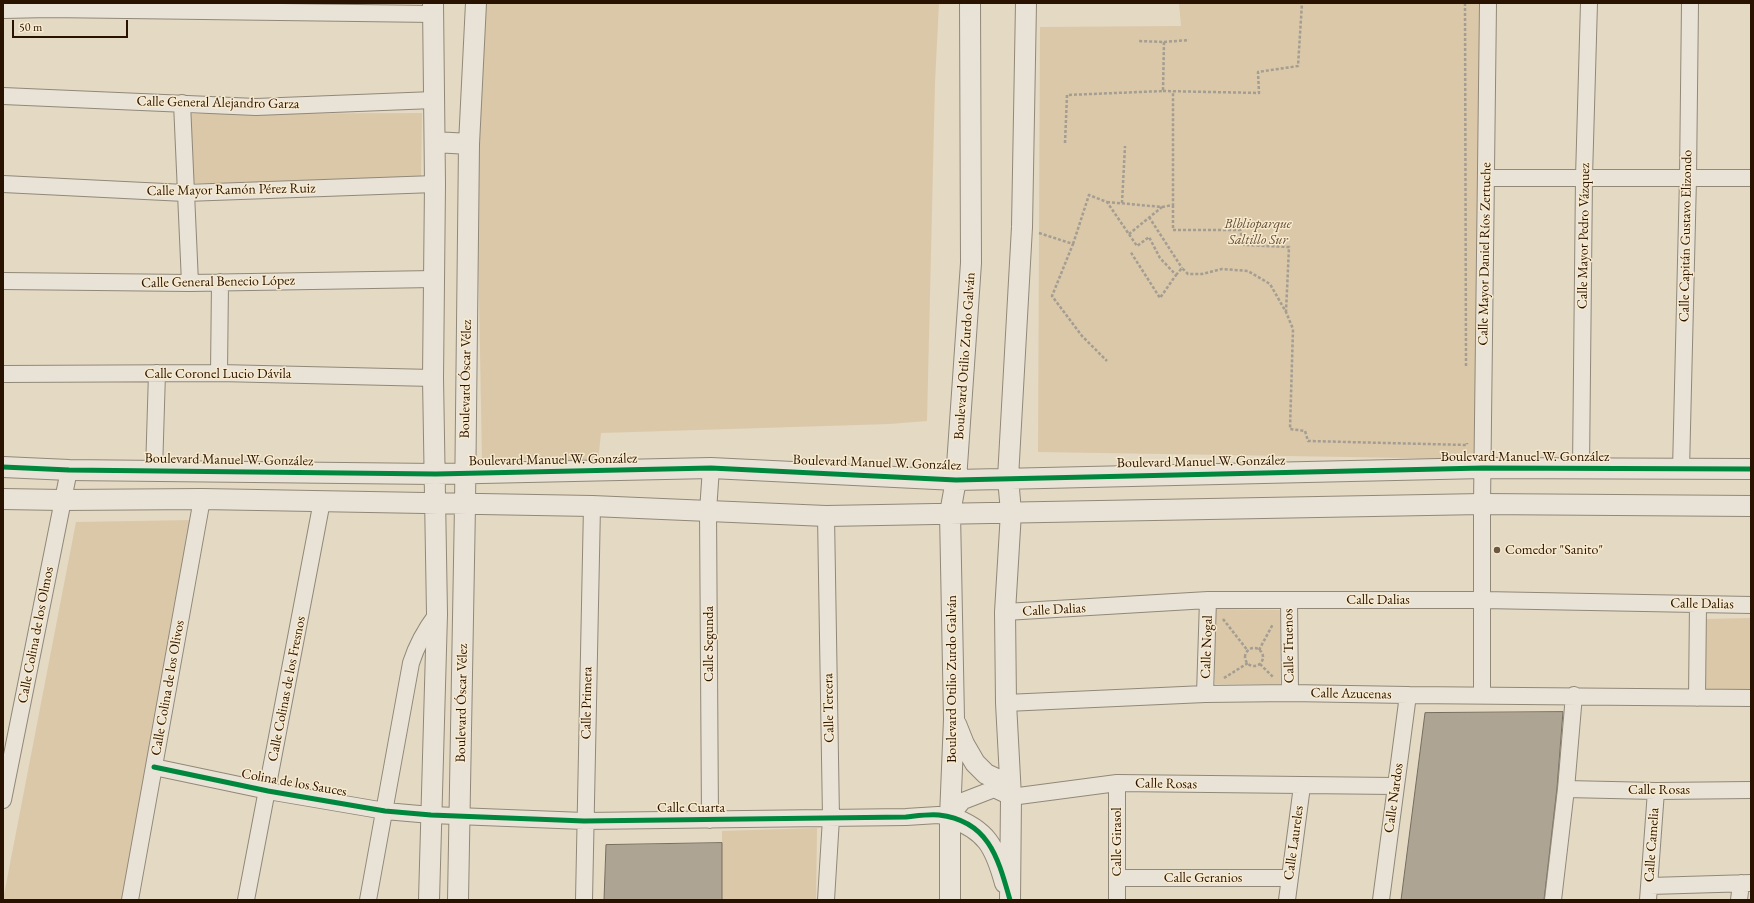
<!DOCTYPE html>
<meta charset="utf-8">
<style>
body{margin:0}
#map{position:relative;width:1754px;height:903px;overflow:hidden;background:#e4d9c2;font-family:"EB Garamond",serif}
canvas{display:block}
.frame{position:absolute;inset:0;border:4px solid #2a1200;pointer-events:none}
.scale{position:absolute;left:12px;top:20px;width:116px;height:18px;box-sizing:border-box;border:2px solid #2a1200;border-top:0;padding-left:5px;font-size:12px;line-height:14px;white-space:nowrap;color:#2a1200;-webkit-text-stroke:3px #f7eace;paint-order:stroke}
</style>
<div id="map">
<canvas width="1754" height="903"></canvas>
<div class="frame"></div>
<div class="scale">50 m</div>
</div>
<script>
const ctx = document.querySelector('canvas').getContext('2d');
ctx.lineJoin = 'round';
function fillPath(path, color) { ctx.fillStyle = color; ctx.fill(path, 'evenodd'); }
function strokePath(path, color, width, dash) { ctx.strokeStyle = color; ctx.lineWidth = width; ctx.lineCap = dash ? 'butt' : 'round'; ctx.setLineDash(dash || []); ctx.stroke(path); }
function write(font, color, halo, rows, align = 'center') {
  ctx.font = font + ' "EB Garamond",serif'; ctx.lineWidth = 3; ctx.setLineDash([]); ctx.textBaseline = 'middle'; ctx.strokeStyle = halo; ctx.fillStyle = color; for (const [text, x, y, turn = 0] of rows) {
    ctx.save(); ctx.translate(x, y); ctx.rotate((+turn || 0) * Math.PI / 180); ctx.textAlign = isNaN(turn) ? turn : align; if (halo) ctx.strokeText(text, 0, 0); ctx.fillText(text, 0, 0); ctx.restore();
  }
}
fillPath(new Path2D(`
 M481,3H939L935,82L927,421L889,424L601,433L598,461L482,459L478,243Z
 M1179,3H1481L1474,459L1038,452L1040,27L1181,26Z
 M422,113L421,182L191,183V114Z
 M195,520L123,900H3L76,522Z
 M1215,609L1280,610V684H1215Z
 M1751,618V692L1705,693L1704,619Z
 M817,828L816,900H722V831Z`), '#dac8a9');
const building = new Path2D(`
 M1563,712L1557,788L1544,900H1401L1425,713Z
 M722,843V900H604L606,845Z`);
fillPath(building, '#aea494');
strokePath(building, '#766d5f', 1);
const minor = new Path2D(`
 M3,10L49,9L434,14
 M3,96L256,107L434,100
 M182,103L190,283
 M1487,178H1751
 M3,184L185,193L435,184
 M3,281L190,283L434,279
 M219,373L220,282
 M3,374L219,373L433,378
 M1581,468L1584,177L1589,3
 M1681,470L1688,178L1690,3
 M154,471L157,373
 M826,516L831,818L826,900
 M1289,600L1290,693
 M1005,612L1208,600H1483L1751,605
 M1205,694L1208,600
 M1482,695V504L1488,3
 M1697,698L1698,604
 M1006,703L1205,694L1290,693L1408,695L1751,698
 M154,767L268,791L385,811L431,815L584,821L906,817L938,815L950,817L963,801L994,789L1011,797L1117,783L1395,786
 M1566,789L1656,791L1751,790
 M3,800L69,470
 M710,820L708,511L711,468
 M1117,878H1290
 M1650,886L1751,883
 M130,900L202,499
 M246,900L322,501
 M368,900L411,663C417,644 425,630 437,614
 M584,900L592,506
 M1117,900V783
 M1287,900L1302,786
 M1381,900L1408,695
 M1553,900L1566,789L1574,695
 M1648,900L1656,791
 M1739,900L1741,883`);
const tertiary = new Path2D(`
 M435,142L469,144
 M3,467L69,470L436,474L711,468L956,480L1483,468L1751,469
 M3,499L62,500L202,499L592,506L826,516L1482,504L1751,506
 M956,724L964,744L975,763L986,774L999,780L1011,797
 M950,817C987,830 995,847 1005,883
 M429,900L437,614L433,378L435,184L433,3
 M458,900L465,505L469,144L476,3
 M950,900V817L954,719L950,513L956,480L971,263L970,3
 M1010,900L1011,797L1006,703L1005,612L1011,512L1008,478L1022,227L1026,3`);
strokePath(minor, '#918878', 18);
strokePath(tertiary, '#918878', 22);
strokePath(new Path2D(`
 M1465,3L1466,366
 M1164,42L1189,40
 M1163,91L1259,93L1258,72L1298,66L1302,3
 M1065,143L1067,95L1163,91L1164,42L1139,41
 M1107,202L1162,207L1129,234
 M1122,203L1125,146
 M1173,205V230H1240L1244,245L1289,247L1286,312
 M1162,207L1173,205V91
 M1149,217L1182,268
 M1039,233L1073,244L1052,296L1082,336L1107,361
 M1073,244L1089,195L1107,202L1137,246L1149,237L1160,258L1176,275L1160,298L1130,251
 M1176,275L1182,268L1188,274H1202L1222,269L1248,271L1270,284L1286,312L1293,329L1290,429L1305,431L1308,441L1467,445V443
 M1223,619L1248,651
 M1245 657a9 9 0 1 1 18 0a9 9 0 1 1-18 0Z
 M1259,650L1273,624
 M1260,664L1274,678
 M1224,678L1248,663`), '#a39d92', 2.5, [3, 2]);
strokePath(minor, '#e9e3d7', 16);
strokePath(tertiary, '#e9e3d7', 20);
strokePath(new Path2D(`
 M3,467L69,470L436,474L711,468L956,480L1483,468L1751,469
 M154,767L268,791L385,811L431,815L584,821L906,817C916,816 928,814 939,815C989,821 998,858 1010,900`), '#00873e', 5);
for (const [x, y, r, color] of [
 [1497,550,4,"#6b5844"]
]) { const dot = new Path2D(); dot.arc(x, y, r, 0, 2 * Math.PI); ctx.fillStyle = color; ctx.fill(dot); strokePath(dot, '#f7eace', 1.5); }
write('14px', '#2a1200', '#f7eace', [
 ["Calle General Alejandro Garza",218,103,1],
 ["Calle Mayor Ramón Pérez Ruiz",231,190,-1],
 ["Calle Mayor Pedro Vázquez",1584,236,-89],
 ["Calle Capitán Gustavo Elizondo",1686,236,-89],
 ["Calle Mayor Daniel Ríos Zertuche",1485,254,-89],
 ["Calle General Benecio López",218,282,-1],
 ["Boulevard Otilio Zurdo Galván",965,356,-86],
 ["Calle Coronel Lucio Dávila",218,374],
 ["Boulevard Óscar Vélez",466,379,-89],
 ["Boulevard Manuel W. González",1525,457],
 ["Boulevard Manuel W. González",229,460,1],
 ["Boulevard Manuel W. González",553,460,-1],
 ["Boulevard Manuel W. González",1201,462,-1],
 ["Boulevard Manuel W. González",877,463,2],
 ["Calle Dalias",1378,600],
 ["Calle Dalias",1702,604,1],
 ["Calle Dalias",1054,610,-3],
 ["Calle Colina de los Olmos",36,635,-79],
 ["Calle Segunda",709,644,-90],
 ["Calle Truenos",1289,646,-91],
 ["Calle Nogal",1207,647,-88],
 ["Boulevard Otilio Zurdo Galván",952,679,-90],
 ["Calle Colina de los Olivos",168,688,-80],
 ["Calle Colinas de los Fresnos",287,689,-79],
 ["Calle Azucenas",1351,694,1],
 ["Boulevard Óscar Vélez",462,703,-89],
 ["Calle Primera",587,703,-89],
 ["Calle Tercera",829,708,-91],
 ["Colina de los Sauces",294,783,10],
 ["Calle Rosas",1166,784,1],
 ["Calle Rosas",1659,790],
 ["Calle Nardos",1394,798,-82],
 ["Calle Cuarta",691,808],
 ["Calle Girasol",1117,842,-90],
 ["Calle Laureles",1294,843,-82],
 ["Calle Camelia",1652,845,-86],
 ["Calle Geranios",1203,878]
]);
write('italic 14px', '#644d34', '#f7eace', [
 ["Blblioparque",1258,224],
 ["Saltillo Sur",1258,240]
]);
write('14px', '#2a1200', '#f7eace', [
 ["Comedor \"Sanito\"",1505,550]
], 'left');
</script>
